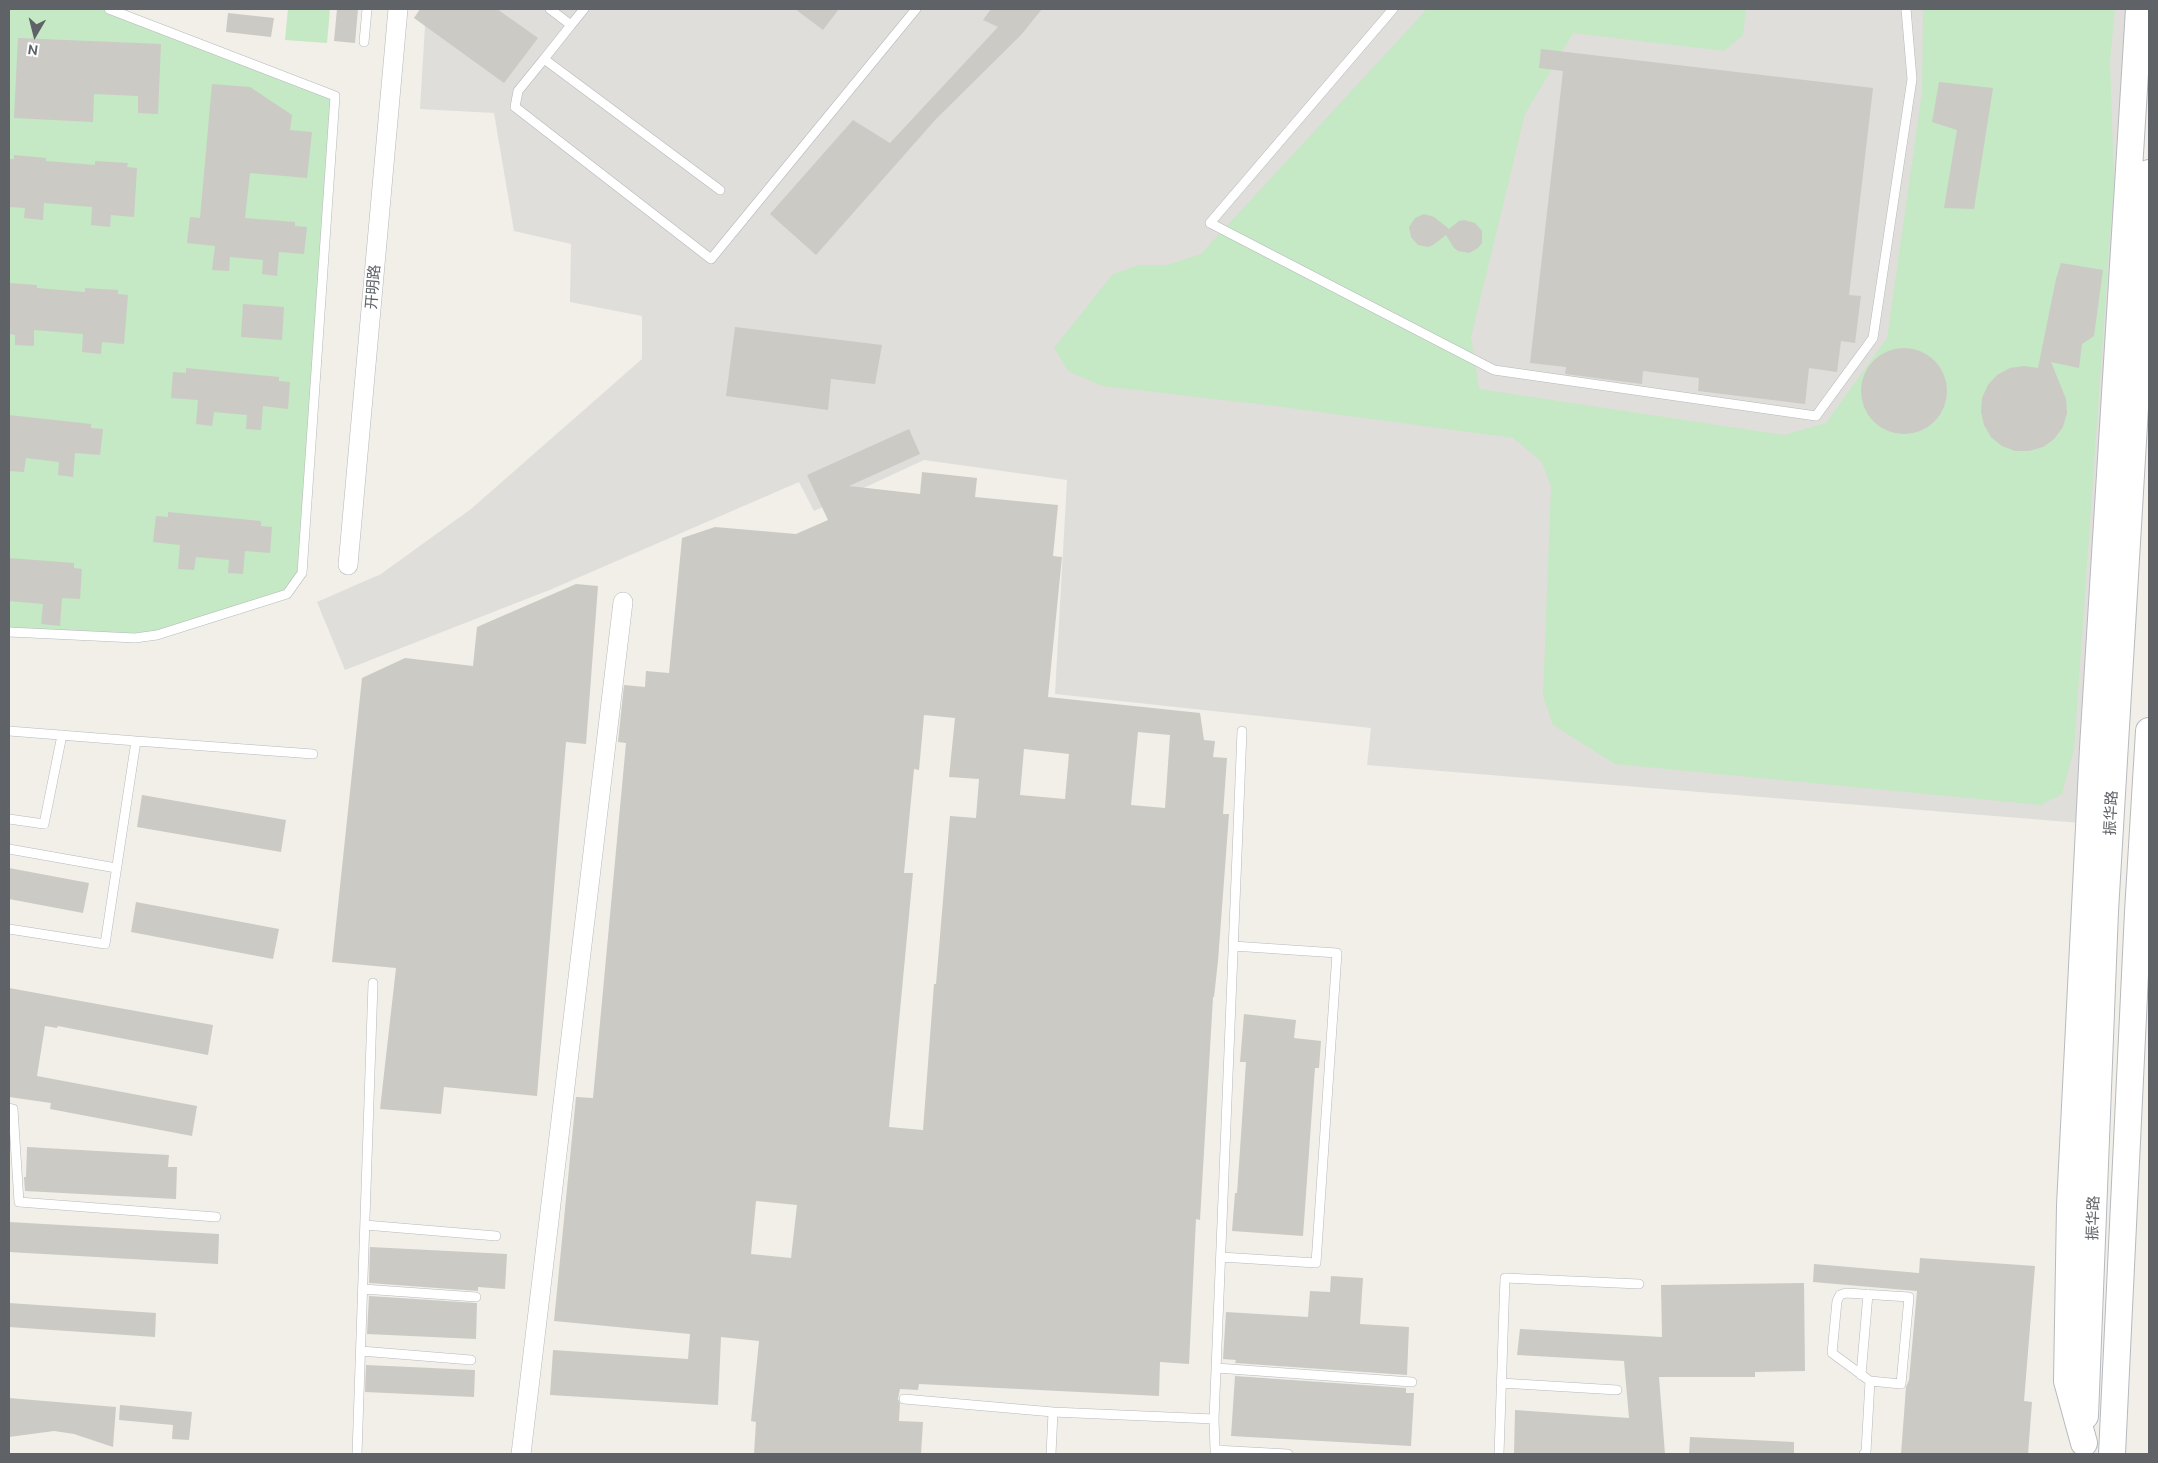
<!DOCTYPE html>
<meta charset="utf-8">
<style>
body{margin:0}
#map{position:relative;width:2158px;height:1463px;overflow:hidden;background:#f1efe8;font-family:Ubuntu,sans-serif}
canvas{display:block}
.frame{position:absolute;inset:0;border:10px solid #5f6368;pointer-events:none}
.north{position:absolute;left:10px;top:10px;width:50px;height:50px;-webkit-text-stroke:4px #fff;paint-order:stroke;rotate:188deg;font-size:14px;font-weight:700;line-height:20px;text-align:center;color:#5f6368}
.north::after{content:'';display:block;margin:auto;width:18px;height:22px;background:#5f6368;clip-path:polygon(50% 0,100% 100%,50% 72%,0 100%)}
</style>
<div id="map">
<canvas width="2158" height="1463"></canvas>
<div class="frame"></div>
<div class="north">N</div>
</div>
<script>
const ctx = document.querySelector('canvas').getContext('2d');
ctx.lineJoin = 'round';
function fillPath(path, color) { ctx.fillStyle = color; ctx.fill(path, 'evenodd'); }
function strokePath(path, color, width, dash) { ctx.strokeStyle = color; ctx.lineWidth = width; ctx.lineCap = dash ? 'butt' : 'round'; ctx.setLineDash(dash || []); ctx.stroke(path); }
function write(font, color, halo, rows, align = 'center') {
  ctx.font = font + ' Ubuntu,"Noto Sans SC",sans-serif'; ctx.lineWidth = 4; ctx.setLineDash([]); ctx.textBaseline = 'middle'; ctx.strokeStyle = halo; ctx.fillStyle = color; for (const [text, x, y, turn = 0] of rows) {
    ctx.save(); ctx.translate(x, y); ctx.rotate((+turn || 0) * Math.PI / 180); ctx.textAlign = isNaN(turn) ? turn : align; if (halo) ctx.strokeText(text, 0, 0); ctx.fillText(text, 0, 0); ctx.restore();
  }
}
fillPath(new Path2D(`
 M426,9H2128L2081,823L1367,765L1371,728L1055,694L1067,480L924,460L814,511L799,482L552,589L345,670L317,602L381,574L471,509L642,359V316L570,302L571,244L514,231L494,113L420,109Z`), '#e0deda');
fillPath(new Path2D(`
 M9,9H109L335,96L302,573L287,594L157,635L9,632Z
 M288,9H330L327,43L285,40Z
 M1427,9H1746L1743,35L1724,51L1573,33L1525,114L1471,337L1479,389L1784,435L1826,423L1887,338L1922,92L1923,9H2115L2110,61L2114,181L2074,749L2062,794L2041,805L1615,764L1553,725L1543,696L1551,487L1542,462L1513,438L1275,406L1102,386L1068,371L1054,348L1113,274L1139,265H1167L1201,254Z`), '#c5e8c5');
fillPath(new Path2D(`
 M337,9H358L355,43L334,41Z
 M420,9H497L538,38L504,83L414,18Z
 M795,9H839L823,30Z
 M991,9H1042L1021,35L936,119L816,255L770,214L853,120L890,143L998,27L983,20Z
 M228,13L274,18L271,37L226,32Z
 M18,38L161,44L158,114L138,113V96L94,94L93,122L14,118Z
 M1541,49L1873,88L1849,295L1861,296L1855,343L1841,341L1837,372L1809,368L1805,404L1698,391L1699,378L1643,371L1642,384L1565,374L1566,367L1530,363L1563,71L1539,68Z
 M1939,82L1993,88L1974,209L1944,208L1957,130L1932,122Z
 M212,84L250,87L292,115L290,130L312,132L307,178L250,173L245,218L295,222V226L307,227L304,254L279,252L277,276L262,274L263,260L230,257L229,271L212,270L215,246L187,243L190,217L200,218Z
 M14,155L46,158V161L95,165V161L128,163L127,167L137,168L134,217L111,215L110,227L91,225L92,207L44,203L43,220L24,218L25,208L9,207V159H14Z
 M1424,214L1434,217L1449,229L1459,221L1464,220L1475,223L1482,231V243L1478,248L1469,253L1458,251L1454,248L1446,235L1433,245L1428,247L1418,245L1411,237L1409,227L1415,218Z
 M2061,263L2103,270L2094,336L2082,344L2079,368L2051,362L2066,399L2067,413L2063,427L2054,439L2043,447L2029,451H2015L2002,446L1991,437L1984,425L1981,412L1982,398L1988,385L1997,375L2010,368L2024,366L2038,368L2056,279Z
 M9,283L37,285V288L85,292V288L118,290V294L128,295L124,344L102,342L101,354L82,352L83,334L34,330V346L15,345V335L9,334Z
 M243,304L284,307L282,340L241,337Z
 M735,327L882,345L875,384L831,379L828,410L726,396Z
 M1861 391a43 43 0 1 1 86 0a43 43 0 1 1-86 0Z
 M186,368L279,377V381L290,382L288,409L263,406L261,430L246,429L247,415L214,412L212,426L196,424L198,400L171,398L173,372L186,373Z
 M9,415L91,424V428L103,429L100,455L75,453L73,477L58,475L59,462L26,458L24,472L9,471L10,447H9Z
 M909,429L920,454L849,486L920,494L922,472L977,478L975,497L1058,505L1053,556L1062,557L1048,697L1200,713L1204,740L1215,741L1213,757L1227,758L1223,814H1229L1218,961L1214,997H1213L1200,1220L1196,1219L1189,1364L1160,1362L1159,1396L919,1384L918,1390L900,1389L898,1399L900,1403L899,1421L923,1422L921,1454H754L756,1422L751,1421L759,1341L721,1337L718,1405L550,1395L553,1350L688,1359L690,1334L554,1321L576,1097L593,1098L626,743L618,742L624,685L645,687L646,671L669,673L682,538L715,527L796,534L828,520L807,475ZM924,715L955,718L949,777L979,779L976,818L950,816L936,984H934L923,1130L889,1127L913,873H904L914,769L919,770ZM1138,732L1170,735L1165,808L1131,805ZM1024,749L1069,754L1065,799L1020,795ZM756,1201L797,1205L791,1258L751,1254Z
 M168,512L261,521V526L272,527L270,553L245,551L243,574L228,573L229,560L196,557L194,570L178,569L180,545L153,542L156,516L168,517Z
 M9,558L74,563V568L82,569L80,599L62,598L60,626L41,624L43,604L9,601Z
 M576,584L598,586L586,744L566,742L537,1096L444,1087L441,1114L380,1109L396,968L332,962L362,678L405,658L473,666L477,627Z
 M142,795L286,820L281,852L137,827Z
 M9,868L89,883L83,913L9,899Z
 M136,902L279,929L273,959L131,932Z
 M9,988L213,1025L208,1055L58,1026L57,1028L45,1026L37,1076L197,1106L192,1136L50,1109L51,1103L9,1097Z
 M1244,1014L1296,1020L1294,1038L1321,1041L1319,1068H1315L1303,1236L1232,1231L1235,1193H1237L1246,1062H1240Z
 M27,1147L169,1155L168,1167H177L176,1199L25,1191L24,1177H26Z
 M9,1222L219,1234L218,1264L9,1252Z
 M370,1247L507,1254L505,1289L478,1287V1291L369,1283Z
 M1920,1258L2035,1266L2024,1401L2032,1402L2028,1454H1901L1906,1387L1909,1380L1917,1291L1813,1282L1814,1264L1919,1273Z
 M1331,1276L1363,1278L1360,1324L1409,1327L1407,1375L1235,1363L1236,1360L1223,1359L1226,1312L1308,1317L1310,1291L1330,1292Z
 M1804,1283L1805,1371L1755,1372V1377H1659L1665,1454H1514L1515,1410L1629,1418L1624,1361L1517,1355L1520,1329L1662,1337L1661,1285Z
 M369,1296L477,1303L476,1339L367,1334Z
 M9,1303L156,1313L155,1337L9,1327Z
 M366,1365L475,1370L474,1397L365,1392Z
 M1235,1376L1406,1388V1393H1414L1411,1446L1231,1436Z
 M9,1398L116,1407L113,1447L74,1434L54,1431L9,1437Z
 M120,1405L192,1412L189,1440L172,1439L173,1425L119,1420Z
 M1690,1437L1794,1442V1454H1689Z`), '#cccac5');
const lane = new Path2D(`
 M550,9L571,25L584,9
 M1393,9L1210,223L1494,370L1816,416L1873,338L1912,79L1906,9
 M571,25L544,59L720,190
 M364,42L367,9
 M544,59L518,91L515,107L711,259L916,9
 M9,632L135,638L157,635L287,594L302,573L335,96L109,9
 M9,731L136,741L105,944L9,929
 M136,741L313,754
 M9,819L44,824L62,735
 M9,849L116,868
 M9,1108L13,1109L19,1202L216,1217
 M365,1225L496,1236
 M1221,1257L1316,1263L1337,953L1233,946
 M363,1289L476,1297
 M1846,1293L1909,1297L1901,1384L1870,1381L1832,1353L1837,1301L1840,1295Z
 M361,1351L471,1360
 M1216,1368L1412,1382
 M1861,1375L1868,1294
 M1501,1383L1617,1390
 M904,1399L1053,1412
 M1214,1419L1215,1450L1288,1454
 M357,1454L373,983
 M1051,1454L1053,1412L1214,1419L1242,731
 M1499,1454L1505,1278L1639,1284
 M1864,1454L1866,1452L1870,1381`);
const street = new Path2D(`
 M348,565L398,9
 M521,1454L623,602`);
const secondary = new Path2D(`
 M2085,1416L2105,911L2149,173
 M2084,1443L2067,1381L2070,1206L2093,748L2139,9
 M2112,1454L2138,912L2149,731`);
strokePath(lane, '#b5b8bc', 10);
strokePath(street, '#b5b8bc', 20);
strokePath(secondary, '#b6babf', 28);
strokePath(lane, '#fff', 9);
strokePath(street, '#fff', 19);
strokePath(secondary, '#fff', 26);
write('15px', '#5f6368', '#fff', [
 ["开明路",373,287,-85],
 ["振华路",2111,813,-87],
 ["振华路",2093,1218,-88]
]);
</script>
